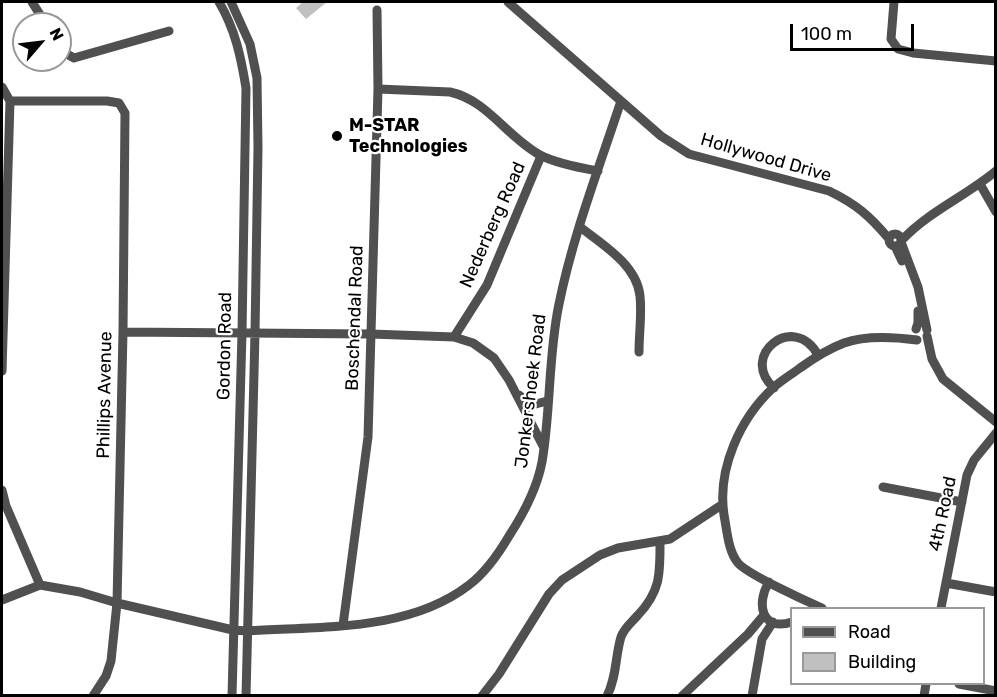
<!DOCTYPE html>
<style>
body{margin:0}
#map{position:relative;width:997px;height:697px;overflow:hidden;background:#fff;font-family:Rubik,sans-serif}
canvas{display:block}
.frame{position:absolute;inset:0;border:3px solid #000;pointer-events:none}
.legend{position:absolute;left:790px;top:607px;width:195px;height:78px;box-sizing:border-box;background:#fff;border:2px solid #999;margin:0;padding:8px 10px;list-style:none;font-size:18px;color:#000}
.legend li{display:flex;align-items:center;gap:12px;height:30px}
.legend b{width:30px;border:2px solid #999}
.north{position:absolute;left:12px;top:12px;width:60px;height:60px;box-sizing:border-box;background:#fff;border:2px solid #999;border-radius:50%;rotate:62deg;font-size:16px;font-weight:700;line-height:24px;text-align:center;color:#000}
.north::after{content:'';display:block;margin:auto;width:21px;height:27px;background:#000;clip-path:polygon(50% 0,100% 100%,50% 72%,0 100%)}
.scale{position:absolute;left:790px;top:24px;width:124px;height:27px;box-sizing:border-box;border:3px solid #000;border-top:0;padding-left:8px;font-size:18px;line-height:21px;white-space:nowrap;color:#000;-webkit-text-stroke:4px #fff;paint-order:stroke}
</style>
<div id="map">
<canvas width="997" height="697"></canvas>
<div class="frame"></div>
<ul class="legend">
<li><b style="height:8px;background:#505050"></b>Road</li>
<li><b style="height:16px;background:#c0c0c0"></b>Building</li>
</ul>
<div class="north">N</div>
<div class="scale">100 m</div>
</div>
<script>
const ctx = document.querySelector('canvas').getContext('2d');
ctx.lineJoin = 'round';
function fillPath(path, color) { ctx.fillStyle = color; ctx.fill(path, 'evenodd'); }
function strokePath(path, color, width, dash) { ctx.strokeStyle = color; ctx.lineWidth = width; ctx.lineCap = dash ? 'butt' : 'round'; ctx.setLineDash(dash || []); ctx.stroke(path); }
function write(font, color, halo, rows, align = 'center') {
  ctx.font = font + ' Rubik,sans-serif'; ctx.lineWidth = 4.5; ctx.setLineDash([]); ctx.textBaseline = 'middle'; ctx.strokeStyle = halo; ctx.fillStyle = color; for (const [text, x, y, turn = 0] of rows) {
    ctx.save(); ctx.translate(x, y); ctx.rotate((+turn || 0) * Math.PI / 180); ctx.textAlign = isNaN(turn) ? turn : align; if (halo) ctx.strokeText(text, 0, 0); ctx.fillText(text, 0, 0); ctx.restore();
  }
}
fillPath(new Path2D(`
 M303,2H327L306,19L296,8Z`), '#c0c0c0');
strokePath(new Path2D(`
 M32,2L46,24
 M219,2C235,29 241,57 246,88L242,333L232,696
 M231,2L250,44L257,78L258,148L255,333L246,696
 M508,2L661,136L689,154L829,191C856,204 870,216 889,239
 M894,2L891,39L898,49L913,53L996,61
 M60,45L65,53L74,58L169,31
 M2,87L10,101L2,371
 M378,89L450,92C487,100 507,137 540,155C555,163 581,168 598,171
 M10,101H107L119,103L125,113L123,332L117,603L111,661L106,676L93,696
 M980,184L996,212
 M580,227C602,244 637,265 640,296C642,314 639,333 639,352
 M889 240a6 6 0 1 1 12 0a6 6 0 1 1-12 0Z
 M902,240C928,212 966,196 996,171
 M901,242L918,287L927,330
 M895,246L902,261
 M916,329L918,323V311
 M123,332L371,334L454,337L473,343L494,358L509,380L543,446
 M927,336L932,359L943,379L996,422
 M454,337L487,285L541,156
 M774,388C738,356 794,311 818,355
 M519,395L532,405L547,401
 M883,487L962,502
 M2,490L6,506L40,585
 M769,582C756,603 761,632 792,622
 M946,583L996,592
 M2,600L40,585L80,592L117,603L233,630L247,631C321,626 408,632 469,585C485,573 499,553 509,536C524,513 537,489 542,462C551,410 548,356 559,304C573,235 599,168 621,101
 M822,608C806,601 747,574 738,563C728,551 727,530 724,515C717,469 740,418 774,387C782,380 792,374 800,368C814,358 828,349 844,343C866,335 894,337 917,340
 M941,608L967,475L974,460L996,433
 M343,625L368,437L378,89L377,10
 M959,684L996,691
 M482,696L499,674L549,594L562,580L600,555L618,548L670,539L723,504
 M607,696C617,676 615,657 621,637C624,628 632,622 638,615C661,591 660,573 660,542
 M682,696L748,634L764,615
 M752,696L762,639L773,622
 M924,696L926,684`), '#505050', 9);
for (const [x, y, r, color] of [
 [337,136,6,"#000"]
]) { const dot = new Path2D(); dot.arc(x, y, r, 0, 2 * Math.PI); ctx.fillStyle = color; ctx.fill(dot); strokePath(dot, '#fff', 2); }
write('bold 18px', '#000', '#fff', [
 ["M-STAR",349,126],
 ["Technologies",349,147]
], 'left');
write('18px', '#000', '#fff', [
 ["Hollywood Drive",766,158,16],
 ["Nederberg Road",493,225,-66],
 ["Boschendal Road",355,318,-88],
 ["Gordon Road",225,346,-89],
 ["Jonkershoek Road",531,391,-83],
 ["Phillips Avenue",105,395,-89],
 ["4th Road",943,514,-78]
]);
</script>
